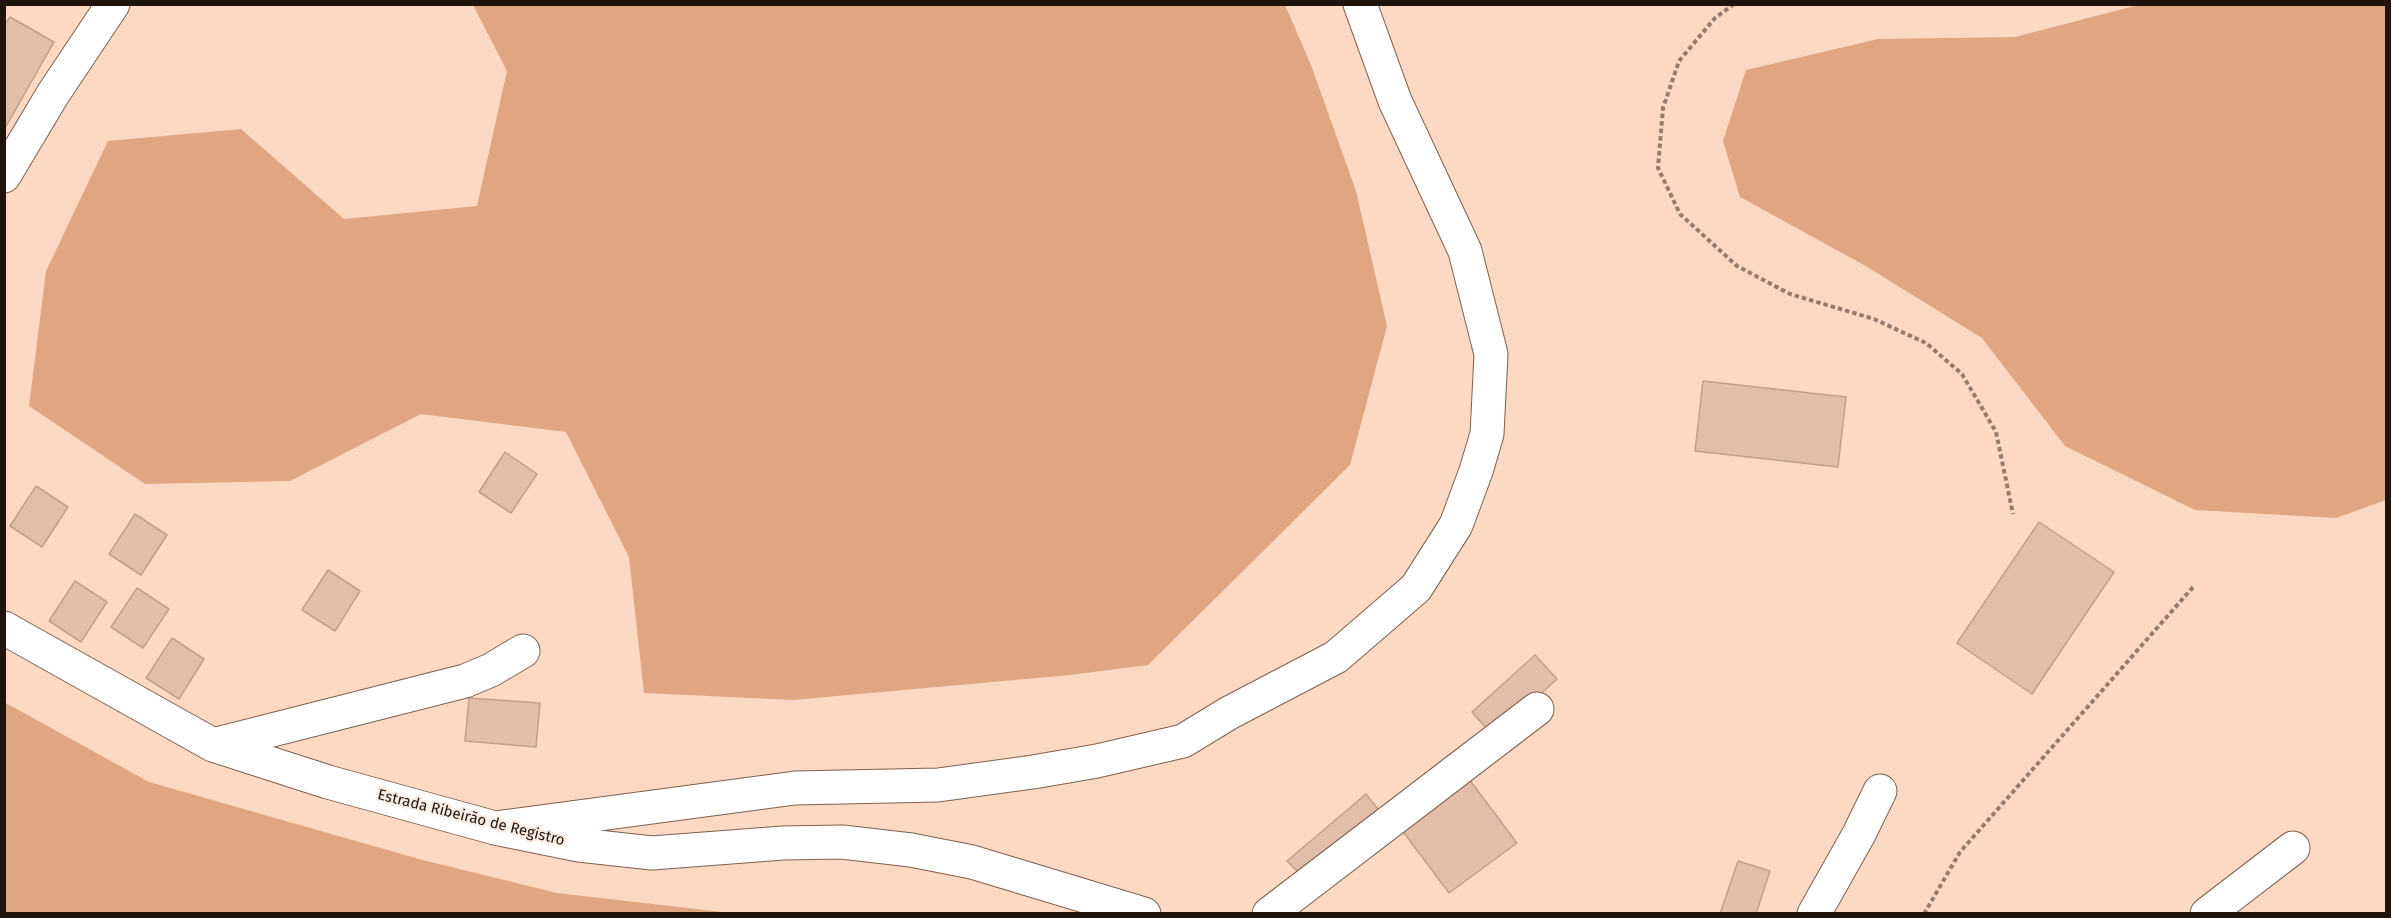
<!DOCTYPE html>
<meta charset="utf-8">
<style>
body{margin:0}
#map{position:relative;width:2391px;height:918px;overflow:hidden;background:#fdd9c4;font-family:"Fira Sans",sans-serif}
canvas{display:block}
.frame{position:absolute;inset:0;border:6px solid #1f130c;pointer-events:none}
</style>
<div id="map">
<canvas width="2391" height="918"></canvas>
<div class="frame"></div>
</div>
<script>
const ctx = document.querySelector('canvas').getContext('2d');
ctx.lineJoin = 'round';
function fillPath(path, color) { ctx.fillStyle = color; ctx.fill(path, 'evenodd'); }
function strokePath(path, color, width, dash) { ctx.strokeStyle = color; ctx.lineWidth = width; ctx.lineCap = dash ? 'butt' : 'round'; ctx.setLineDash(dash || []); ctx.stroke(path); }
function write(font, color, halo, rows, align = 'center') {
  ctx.font = font + ' "Fira Sans",sans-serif'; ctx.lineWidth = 4.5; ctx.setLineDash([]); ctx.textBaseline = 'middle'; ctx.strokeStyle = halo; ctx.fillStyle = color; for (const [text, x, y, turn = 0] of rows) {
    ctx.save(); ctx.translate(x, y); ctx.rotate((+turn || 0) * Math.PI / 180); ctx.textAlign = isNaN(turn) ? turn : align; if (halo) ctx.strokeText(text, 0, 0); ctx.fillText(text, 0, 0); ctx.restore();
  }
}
fillPath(new Path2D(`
 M2142,4L2386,5V500L2336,518L2195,510L2065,446L1982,338L1864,265L1740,197L1723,141L1746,70L1878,39L2015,37Z
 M473,5H1285L1311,65L1356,191L1387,326L1350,465L1148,665L1070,675L793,700L644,693L629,557L566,432L421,414L290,481L145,484L29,406L46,271L108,141L241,129L344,219L477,206L507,71Z
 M4,702L149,782L419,859L557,893L731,913H5Z`), '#e0a681');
const building = new Path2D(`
 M10,17L54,42L4,130V26Z
 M1703,381L1846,397L1838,467L1695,451Z
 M505,452L537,474L511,513L479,492Z
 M36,486L68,507L42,547L10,526Z
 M135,514L167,535L141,575L109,554Z
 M2039,522L2114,572L2032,694L1957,643Z
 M328,570L360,591L335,631L302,610Z
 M75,581L107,602L81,642L49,621Z
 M137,588L169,609L143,648L111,627Z
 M172,638L204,659L179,699L146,678Z
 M1535,655L1557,679L1494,737L1472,712Z
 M469,698L540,703L536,747L465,741Z
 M1469,779L1517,843L1449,893L1401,829Z
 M1366,794L1386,819L1304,878L1287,861Z
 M1738,861L1770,871L1756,914H1720Z`);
fillPath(building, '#e0bea9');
strokePath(building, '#c09f8b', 1.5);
const minor = new Path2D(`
 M4,176L53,94L113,4
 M4,628L213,745L328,782L495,828L579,845L652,853L783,843L842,842L911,850L972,862L1144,914
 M213,745L465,681L491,670L523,651
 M495,828L795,788L938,785L1033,772L1097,761L1183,741L1229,713L1336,657L1416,588L1456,525L1476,471L1487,434L1491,354L1465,251L1395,101L1360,4
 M1269,914L1537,709
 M1814,914L1859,834L1880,791
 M2207,914L2293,848`);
strokePath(minor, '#7e604d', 35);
strokePath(new Path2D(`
 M1734,4L1715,18L1679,61L1663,108L1658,168L1680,214L1737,266L1790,294L1874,319L1926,343L1962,374L1996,432L2013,514
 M1924,914L1960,852L2194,586`), '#957c6e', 4, [4.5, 3]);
strokePath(minor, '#fff', 33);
write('15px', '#1f130c', '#faebe3', [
 ["Estrada Ribeirão de Registro",471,818,14]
]);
</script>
